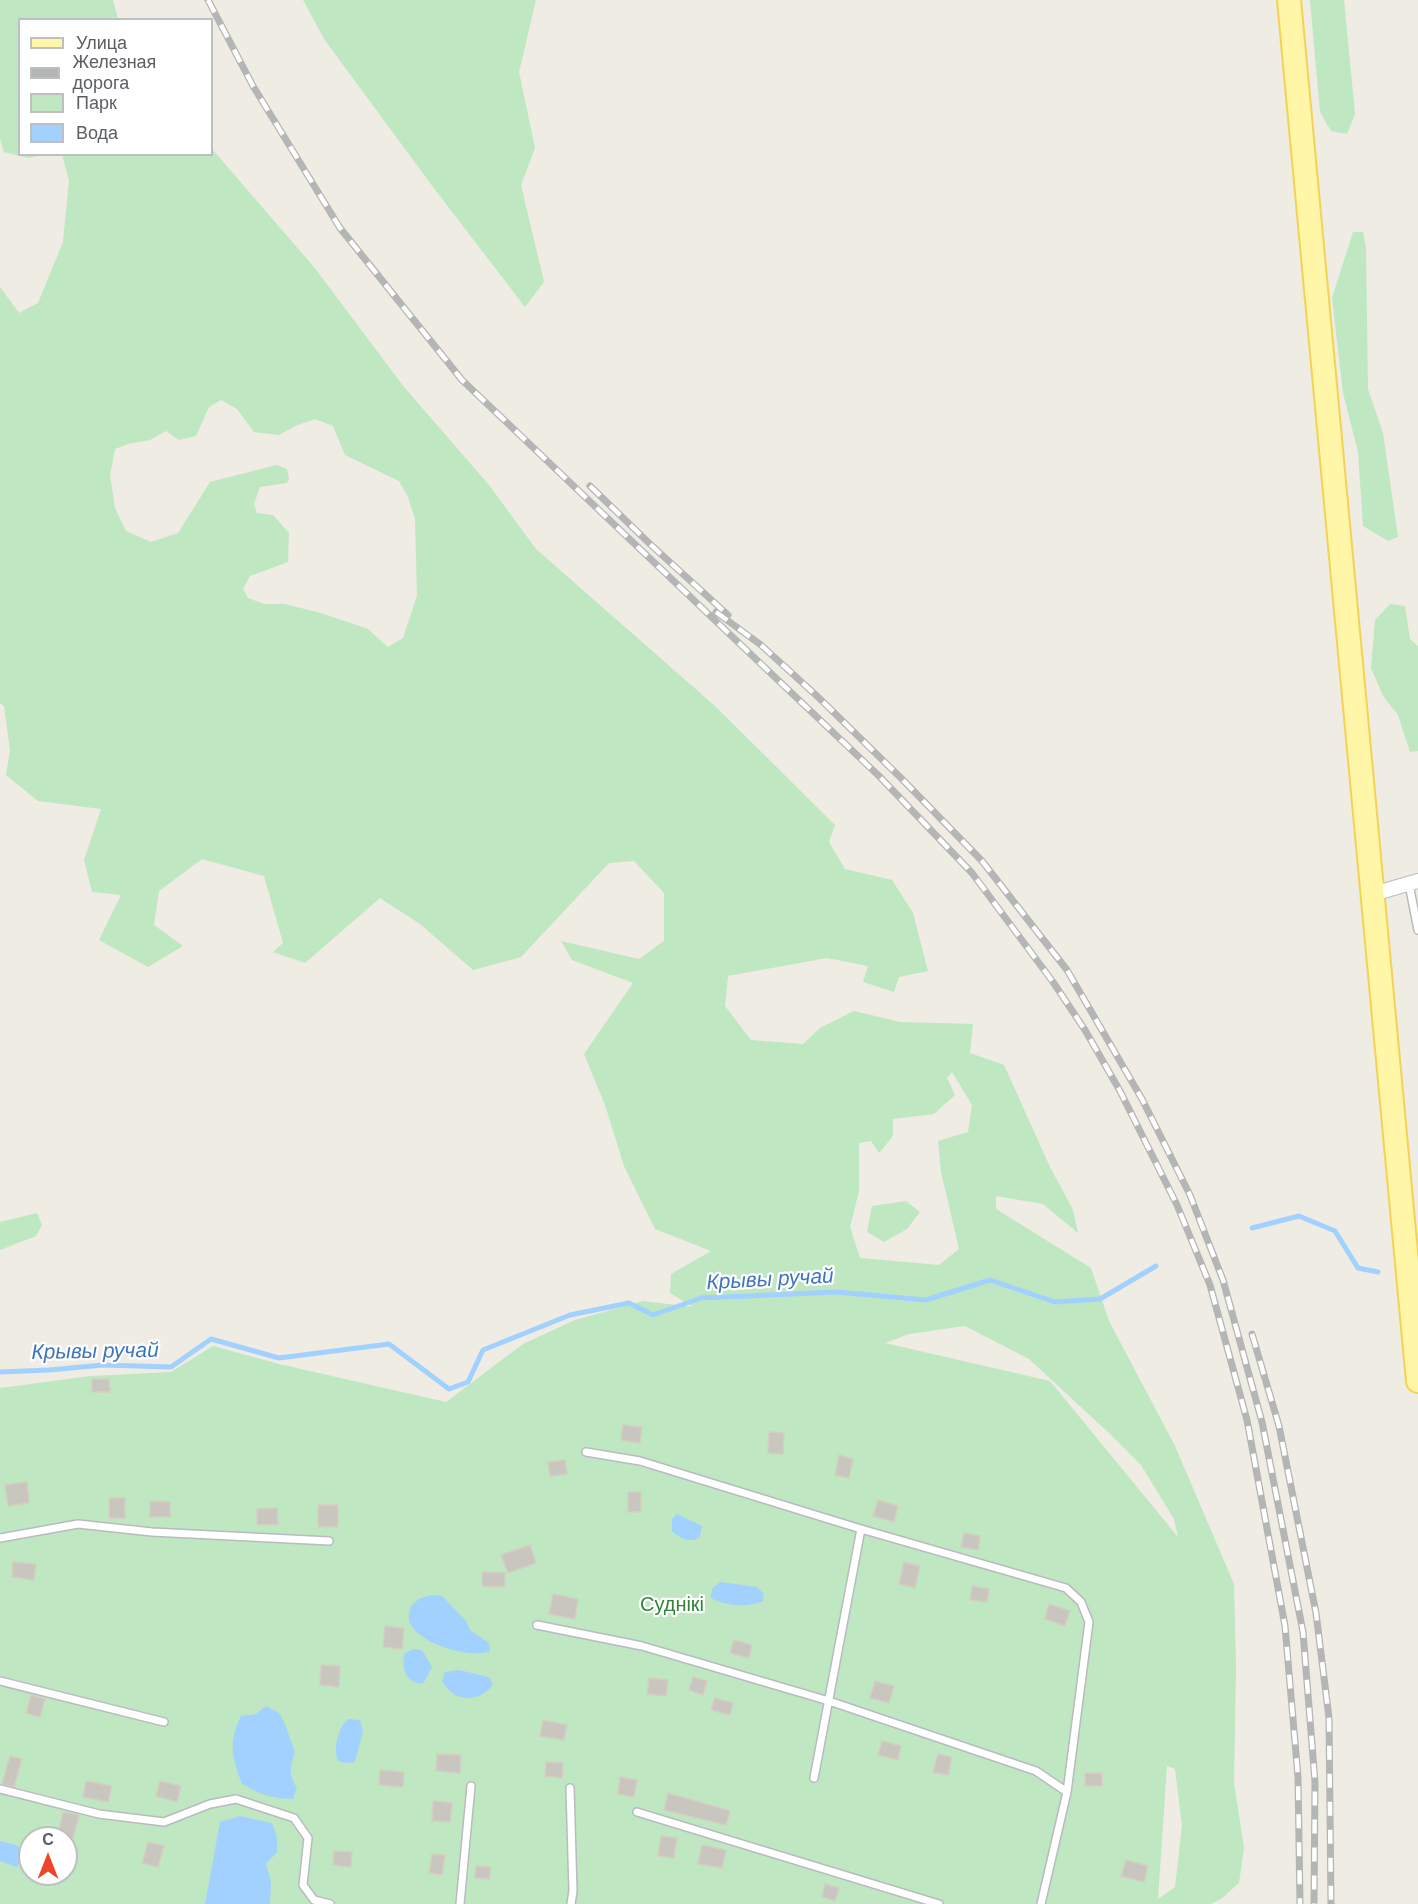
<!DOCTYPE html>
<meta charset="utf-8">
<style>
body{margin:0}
#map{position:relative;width:1418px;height:1904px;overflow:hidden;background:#eeece3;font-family:Arial,sans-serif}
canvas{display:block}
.legend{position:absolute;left:18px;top:18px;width:195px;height:138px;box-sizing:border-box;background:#fff;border:2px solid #bdbfc1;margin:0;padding:8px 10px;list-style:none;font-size:18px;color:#5b5f64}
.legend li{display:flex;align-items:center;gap:12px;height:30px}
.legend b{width:30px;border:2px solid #bdbfc1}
.north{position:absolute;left:18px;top:1826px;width:60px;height:60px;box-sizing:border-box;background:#fff;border:2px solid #bdbfc1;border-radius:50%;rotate:0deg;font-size:16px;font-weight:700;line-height:24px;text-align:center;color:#5b5f64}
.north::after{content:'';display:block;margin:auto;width:21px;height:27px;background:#ee452a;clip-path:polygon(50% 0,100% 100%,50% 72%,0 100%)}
</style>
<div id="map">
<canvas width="1418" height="1904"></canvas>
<ul class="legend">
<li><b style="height:8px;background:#fff6a7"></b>Улица</li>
<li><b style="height:8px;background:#b4b5b5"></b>Железная дорога</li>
<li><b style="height:16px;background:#bfe7c1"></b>Парк</li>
<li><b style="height:16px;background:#a2d1ff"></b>Вода</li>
</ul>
<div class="north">С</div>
</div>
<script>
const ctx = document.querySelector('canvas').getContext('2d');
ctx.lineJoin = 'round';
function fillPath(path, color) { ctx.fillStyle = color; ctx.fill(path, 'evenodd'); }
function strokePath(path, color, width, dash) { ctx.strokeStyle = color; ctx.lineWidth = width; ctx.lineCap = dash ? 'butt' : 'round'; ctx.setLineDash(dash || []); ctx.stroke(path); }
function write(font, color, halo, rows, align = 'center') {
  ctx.font = font + ' Arial,sans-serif'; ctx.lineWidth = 4.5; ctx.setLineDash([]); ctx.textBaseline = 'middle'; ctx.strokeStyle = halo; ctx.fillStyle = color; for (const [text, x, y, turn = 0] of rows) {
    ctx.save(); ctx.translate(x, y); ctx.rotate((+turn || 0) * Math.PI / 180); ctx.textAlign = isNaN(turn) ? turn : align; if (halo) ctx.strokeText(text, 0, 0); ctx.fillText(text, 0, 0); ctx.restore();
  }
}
fillPath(new Path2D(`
 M0,0H113L118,19L20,20V154L41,155L29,158L4,152L0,139Z
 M303,0H536L519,72L535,148L521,185L544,282L525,307L433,187L324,39Z
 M1310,0H1344L1355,114L1347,134L1331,131L1320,112Z
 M212,149L314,267L404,387L489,485L536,549L715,706L835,825L829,842L845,869L892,880L913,913L928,971L899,977L894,992L863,982L868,966L827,958L728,976L725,1006L751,1040L803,1044L820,1028L854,1011L900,1022L973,1024L970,1053L1004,1065L1050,1167L1073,1210L1078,1233L1043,1204L996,1196V1209L1091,1268L1109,1321L1175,1446L1234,1584L1236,1668L1234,1783L1244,1848L1239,1883L1221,1899L1211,1904H0V1388L91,1376L171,1372L213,1346L279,1364L446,1402L523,1344L575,1320L643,1301L693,1307L670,1293L671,1274L711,1251L655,1229L624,1166L605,1105L584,1054L633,983L572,960L561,941L639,959L664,941V893L634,861L609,863L521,957L473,970L420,924L380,898L305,963L273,952L283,943L264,876L202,859L159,891L154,925L183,946L148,967L99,940L121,895L92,892L84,860L101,809L38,801L6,775L10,750L4,706L0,703V287L19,313L38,303L63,242L69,180L62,155L212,154ZM221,400L237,409L254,432L279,435L295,426L315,419L333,426L345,455L399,481L408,497L415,519L417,596L403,638L388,647L368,629L321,613L285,604H264L248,598L243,589L250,576L288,562L289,533L273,515L257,513L254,504L260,487L287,483L289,478L287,469L277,465L210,482L178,533L151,542L126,531L115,508L110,475L115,449L128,444L150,440L166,431L179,440L196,436L209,407ZM952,1072L972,1105L968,1132L938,1141L941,1172L959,1249L939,1265L860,1258L850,1227L859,1191V1143L871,1141L879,1153L893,1136V1119L934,1114L955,1095L947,1078ZM965,1326L1029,1359L1110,1434L1141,1465L1174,1519L1178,1537L1050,1381L885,1343L909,1334ZM1167,1766L1175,1769L1182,1825L1175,1887L1158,1899ZM30,1838H66V1874H30Z
 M1353,232H1363L1366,248L1368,389L1383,433L1398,537L1388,541L1363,526L1358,452L1343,393L1332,298Z
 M1390,604L1405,606L1410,639L1418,646V751L1410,752L1398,715L1383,696L1371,668L1375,620Z
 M906,1201L920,1212L907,1229L884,1242L867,1232L872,1206Z
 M37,1213L42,1225L36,1236L0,1250V1222Z`), '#bfe7c1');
fillPath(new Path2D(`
 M677,1514L702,1526L700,1537C689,1544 680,1538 672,1531V1519Z
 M720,1582L757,1587L764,1594L763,1601C748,1608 725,1606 711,1598L712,1589Z
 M433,1595L442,1596L466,1621L470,1630L489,1643L490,1651C472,1660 414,1643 409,1620C408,1616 410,1610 411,1606L420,1598Z
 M413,1649L422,1650L432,1667L423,1684C406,1683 400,1667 405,1653Z
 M459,1670L489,1677L493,1685C478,1704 453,1702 442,1681L445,1672Z
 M266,1706L279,1713L285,1724L295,1752C290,1768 288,1773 297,1788L293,1799C272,1799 260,1794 242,1784C232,1757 228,1742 241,1716L256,1714Z
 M348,1719L360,1720L363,1731L355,1762L346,1763L338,1761C333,1748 338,1728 348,1719Z
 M240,1816L272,1823L277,1837V1852L266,1864L271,1881L270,1904H205L220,1822Z
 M0,1841L16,1845L22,1850L21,1859L17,1867L0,1861Z`), '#a2d1ff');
strokePath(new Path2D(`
 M1252,1228L1299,1216L1335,1231L1358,1268L1378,1272
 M0,1372L49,1370L103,1365L171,1367L211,1339L279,1358L389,1344L449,1389L468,1382L483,1350L570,1315L629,1303L653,1315L701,1298L836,1292L926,1300L990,1280L1055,1302L1100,1299L1156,1266`), '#a2d1ff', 5);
const building = new Path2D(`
 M92,1379H109L110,1392H92Z
 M623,1425L642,1427L640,1443L621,1440Z
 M769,1432L784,1433L783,1454L768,1453Z
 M839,1455L853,1459L849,1478L835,1475Z
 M565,1460L567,1474L550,1476L548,1462Z
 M27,1482L29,1503L8,1506L5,1485Z
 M628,1492H641V1512H628Z
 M109,1498H125V1518H109Z
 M878,1500L898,1506L894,1522L873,1516Z
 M150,1501L170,1502V1517H150Z
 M318,1505H338V1527H318Z
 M277,1508L278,1524L257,1525V1509Z
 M964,1533L980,1536L978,1550L961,1547Z
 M530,1545L536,1563L508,1573L501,1555Z
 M13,1562L36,1564L34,1580L12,1577Z
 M904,1562L920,1566L915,1588L899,1584Z
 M482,1572L505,1573V1587L482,1586Z
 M972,1586L989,1589L987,1602L970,1600Z
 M553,1594L578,1599L575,1619L549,1614Z
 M1049,1604L1070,1611L1065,1626L1045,1619Z
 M385,1626L404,1628L402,1649L383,1647Z
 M734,1640L752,1645L749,1658L730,1653Z
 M321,1665L340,1666L339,1687L320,1685Z
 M693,1677L707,1681L703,1695L689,1690Z
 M649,1678L668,1680L666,1696L647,1694Z
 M875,1681L894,1686L889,1703L870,1698Z
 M31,1695L45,1699L40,1717L26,1713Z
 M715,1698L733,1703L730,1715L711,1710Z
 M543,1720L567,1725L564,1740L540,1736Z
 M882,1741L901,1746L898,1760L878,1755Z
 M437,1754L461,1755L460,1773L436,1771Z
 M938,1754L952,1757L948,1775L933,1772Z
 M10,1756L22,1759L14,1787L2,1784Z
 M546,1762L563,1763L562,1778L545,1776Z
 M380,1770L404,1772L403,1787L379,1785Z
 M1085,1773H1102V1786H1085Z
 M620,1777L637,1780L634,1797L618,1794Z
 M86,1781L112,1786L108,1802L83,1797Z
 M160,1781L181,1786L177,1802L156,1796Z
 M668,1793L730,1811L726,1825L664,1810Z
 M433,1801L452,1803L450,1822L432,1821Z
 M63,1812L79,1815L73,1838H57Z
 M661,1836L677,1838L674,1858L658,1856Z
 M148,1842L164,1846L158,1867L142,1863Z
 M702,1845L726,1850L722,1868L698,1864Z
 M334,1851L352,1852L351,1867L333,1865Z
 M432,1854L445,1855L442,1875L429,1873Z
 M1126,1860L1148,1866L1144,1882L1121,1876Z
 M476,1866L490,1867V1879L475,1878Z
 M825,1884L839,1888L835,1901L822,1897Z`);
fillPath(building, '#c9c6c0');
strokePath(building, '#d3cfc1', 1.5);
const lane = new Path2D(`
 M1409,884L1418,930
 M586,1452L640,1461L861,1529L1066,1588L1081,1602L1089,1622L1067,1792L1041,1904
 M0,1538L78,1524L152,1532L329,1541
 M537,1625L642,1646L829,1701L1036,1771L1067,1792
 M0,1681L164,1722
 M814,1778L861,1529
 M570,1788L573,1891L571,1904
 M0,1789L99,1814L164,1822L210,1804L236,1799L294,1818L308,1838L303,1885L314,1900L330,1904
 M637,1812L939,1904
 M460,1904L471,1786`);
const street = new Path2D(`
 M1373,894L1418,881`);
const primary = new Path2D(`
 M1289,0L1418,1381`);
strokePath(lane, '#b8bbc0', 10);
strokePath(street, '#b8bbc0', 16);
strokePath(primary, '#f5d255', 26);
strokePath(lane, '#fff', 7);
strokePath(street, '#fff', 14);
strokePath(primary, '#fff6a7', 22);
const rail = new Path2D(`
 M208,0L253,86L340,228L462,380L879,776L972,873L1053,982L1085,1030L1120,1091L1177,1205L1210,1285L1247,1420L1285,1626L1298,1777L1300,1904
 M590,486L650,544L728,615
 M716,612L761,645L818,697L901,778L982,861L1067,970L1142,1099L1190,1195L1223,1280L1262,1422L1303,1632L1315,1782L1314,1904
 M1252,1334L1279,1426L1316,1613L1329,1718L1331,1904`);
strokePath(rail, '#b4b5b5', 7);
strokePath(rail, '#fff', 4.5, [14]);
write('20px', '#32843b', '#fff', [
 ["Суднікі",672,1605]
]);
write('italic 21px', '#3f75bd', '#fff', [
 ["Крывы ручай",770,1280,-3],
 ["Крывы ручай",95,1352,-1]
]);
</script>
